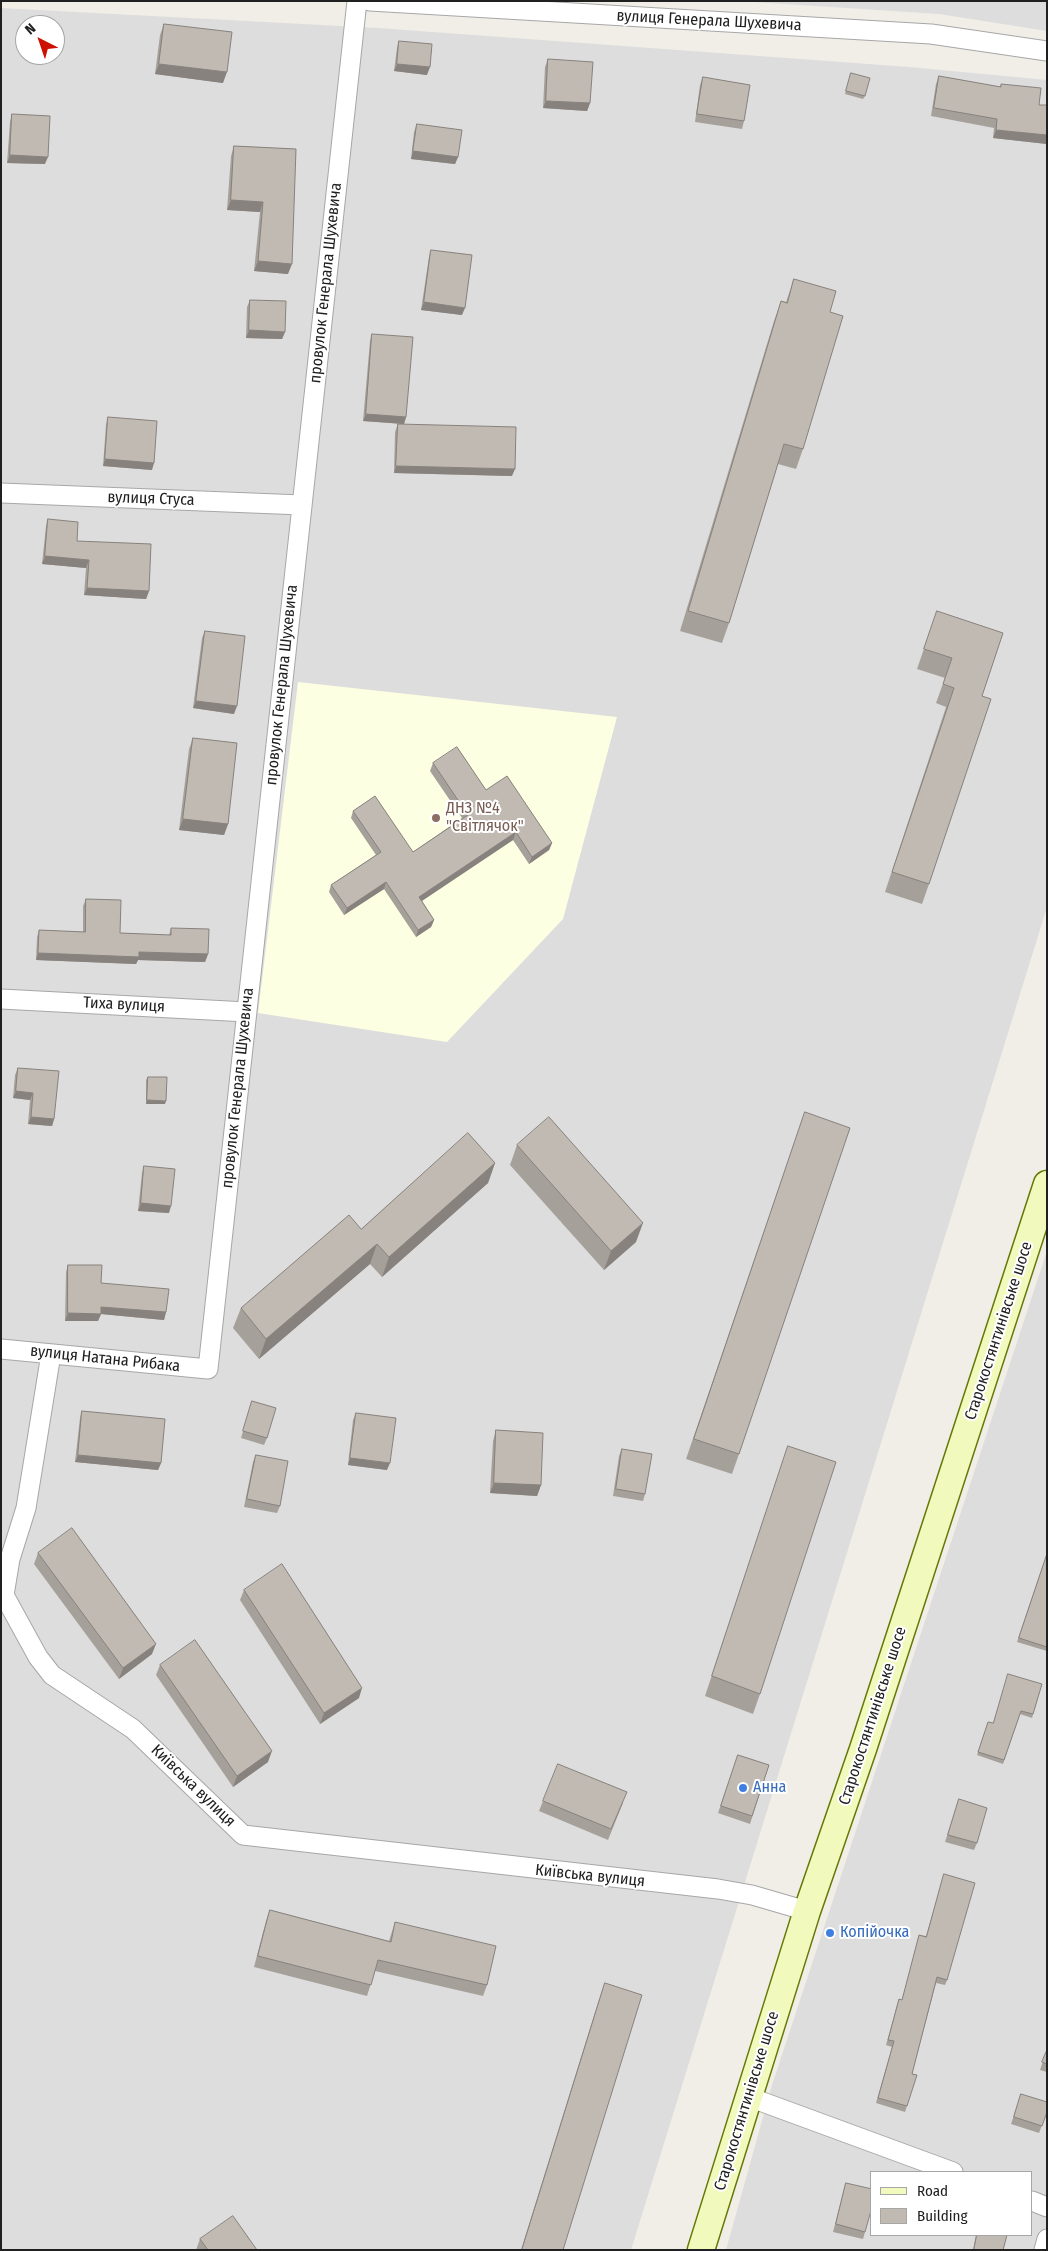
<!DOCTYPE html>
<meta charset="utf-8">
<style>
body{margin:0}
#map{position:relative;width:1048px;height:2251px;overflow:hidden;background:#f1eee7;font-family:"Fira Sans Condensed",sans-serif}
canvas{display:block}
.frame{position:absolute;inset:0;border:2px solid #202020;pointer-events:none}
.legend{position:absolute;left:870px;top:2171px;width:162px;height:65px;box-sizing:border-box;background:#fff;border:1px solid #a6a6a6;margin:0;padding:6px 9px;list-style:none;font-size:15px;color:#202020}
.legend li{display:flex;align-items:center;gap:10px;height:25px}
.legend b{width:25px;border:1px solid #a6a6a6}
.north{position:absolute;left:15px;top:15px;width:50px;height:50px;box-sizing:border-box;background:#fff;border:1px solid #a6a6a6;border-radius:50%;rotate:319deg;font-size:14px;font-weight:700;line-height:20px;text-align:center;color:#202020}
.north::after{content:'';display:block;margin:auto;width:18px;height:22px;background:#ce1002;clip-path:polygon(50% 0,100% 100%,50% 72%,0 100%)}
</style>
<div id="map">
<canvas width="1048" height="2251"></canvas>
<div class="frame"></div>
<ul class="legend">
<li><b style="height:6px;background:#f2f9bc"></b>Road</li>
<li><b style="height:14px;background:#c1bab3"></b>Building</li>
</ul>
<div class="north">N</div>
</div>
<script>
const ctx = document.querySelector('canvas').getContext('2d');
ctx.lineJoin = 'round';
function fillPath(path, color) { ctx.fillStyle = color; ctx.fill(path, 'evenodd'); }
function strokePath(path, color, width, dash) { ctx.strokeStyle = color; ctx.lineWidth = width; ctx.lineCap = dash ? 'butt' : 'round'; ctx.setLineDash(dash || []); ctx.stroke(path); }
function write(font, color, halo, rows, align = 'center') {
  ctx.font = font + ' "Fira Sans Condensed",sans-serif'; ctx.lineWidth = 4; ctx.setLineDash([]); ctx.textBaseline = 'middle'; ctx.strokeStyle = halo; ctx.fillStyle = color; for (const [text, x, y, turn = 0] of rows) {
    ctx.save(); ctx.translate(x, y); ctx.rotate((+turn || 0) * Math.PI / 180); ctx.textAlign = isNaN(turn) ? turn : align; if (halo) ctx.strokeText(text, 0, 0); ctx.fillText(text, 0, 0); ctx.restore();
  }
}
fillPath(new Path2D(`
 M738,1H1047V31L939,14Z
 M1,8L378,28L909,67L1047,80V907L631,2250H1ZM25,25H55V55H25Z
 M1047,1251V2250H726L772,2085ZM872,2172H1032V2235H872Z`), '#dedddd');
fillPath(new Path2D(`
 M298,682L617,717L563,919L447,1042L258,1013Z`), '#fdffe2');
const street = new Path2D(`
 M370,1L931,34L1047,51
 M1,493L302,505
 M1,999L247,1012
 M1,1349L208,1369L357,1
 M51,1354L26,1508L10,1559L4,1595L38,1657L52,1675L133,1729L243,1835L718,1889L752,1895L807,1911
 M749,2097L953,2172
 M1032,2201L1047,2207
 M1044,2250L1047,2239`);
const secondary = new Path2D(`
 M701,2250L807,1911L863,1749L1047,1184`);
strokePath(street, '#a7a7a7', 21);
strokePath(secondary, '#647806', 29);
strokePath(street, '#fff', 19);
strokePath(secondary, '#f2f9bc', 26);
fillPath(new Path2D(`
 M164,24L223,83L155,74L160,35Z
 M399,41L427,75L394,71L397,48Z
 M548,59L590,103L587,111L543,108L545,67Z
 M851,73L865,96L863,99L845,94Z
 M939,76L1000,87L1001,84L1039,105H1047V144L993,138L994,128L931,116L936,84Z
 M703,77L744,121L742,129L695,122L700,85Z
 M12,114L45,164L7,163L10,122Z
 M417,124L458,157L455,164L411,159L414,132Z
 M234,146L296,149L288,274L254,271L260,212L227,210L231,156Z
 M431,250L462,315L421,310L429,257Z
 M794,279L830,312L803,449L796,469L778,464L729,623L722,643L680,631L774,321L781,301L786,302Z
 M250,300L285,332L282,339L246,338L247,307Z
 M372,334L406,417L404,424L363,421L370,341Z
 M108,417L152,470L103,466L106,425Z
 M398,424L512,476L394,473L395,432Z
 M48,519L77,541L149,591L146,599L84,595L86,568L42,564L46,526Z
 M937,611L982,696L929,884L922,904L885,892L946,707L936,703L945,678L917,669Z
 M205,631L234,714L193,708L202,638Z
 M193,738L228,824L224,835L179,830L189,749Z
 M433,763L486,790L552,843L549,850L529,864L513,840L422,901L434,920L431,927L416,937L384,889L344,915L329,892L331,885L376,855L351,818L353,811L413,852L462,818L430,771Z
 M86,899L120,933L169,935L171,928L208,954L205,962L138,960L136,964L36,960L37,937L39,930L83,932V906Z
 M18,1068L54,1119L52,1126L28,1124L30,1100L13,1098L15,1075Z
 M148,1077L165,1104H146V1080Z
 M805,1112L739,1454L732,1474L686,1459Z
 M517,1145L636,1242L604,1270L510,1165Z
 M495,1163L488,1183L382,1277L370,1264L259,1359L233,1328L241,1308L361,1229Z
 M144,1166L169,1213L138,1211L142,1173Z
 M68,1265L101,1283L166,1312L164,1320L101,1314L98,1321H65L66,1272Z
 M252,1401L267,1438L264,1445L241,1438Z
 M82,1411L161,1463L158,1470L75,1462L80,1418Z
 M356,1413L387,1470L348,1465L353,1420Z
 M496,1430L541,1485L537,1496L490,1493L493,1441Z
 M788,1446L760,1694L753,1714L705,1696Z
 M622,1449L645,1494L643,1501L613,1496L619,1456Z
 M256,1455L280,1506L277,1513L244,1507L253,1462Z
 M38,1553L152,1654L119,1679L34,1564Z
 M1047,1553V1651L1017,1642Z
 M244,1590L359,1698L320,1724L240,1600Z
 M160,1665L268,1762L233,1787L156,1675Z
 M1042,1684L1032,1718L1020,1714L1003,1764L977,1755L988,1722L993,1723Z
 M738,1755L769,1765L750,1824L718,1813Z
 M959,1799L977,1843L974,1850L945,1842Z
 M543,1801L623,1803L608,1840L539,1811Z
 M944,1874L947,1980L945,1985L936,1983L912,2074L907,2106L905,2112L876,2103L892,2047L886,2045L897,2005L899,1999L902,2000L919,1935L926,1936Z
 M270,1910L389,1941L395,1922L487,1985L483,1996L375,1971L367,1996L254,1967L266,1921Z
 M605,1983L563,2250H521L598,2003Z
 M1047,2049V2072L1040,2070Z
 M1021,2094L1047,2112L1039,2133L1011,2124Z
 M846,2183L865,2232L863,2239L833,2232L844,2190Z
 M976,2235H1007L1003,2250H973Z
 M200,2239L257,2250H196Z`), '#a6a09a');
fillPath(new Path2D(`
 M159,64L227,72L223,83L155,74Z
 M397,64L430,67L427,75L394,71Z
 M546,101L590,103L587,111L543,108Z
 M996,130L1047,135V144L993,138Z
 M413,151L458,157L455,164L411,159Z
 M10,155L48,157L45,164L7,163Z
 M231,200L263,202L260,212L227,210Z
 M258,261L292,264L288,274L254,271Z
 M424,302L465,308L462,315L421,310Z
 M249,330L285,332L282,339L246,338Z
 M366,414L406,417L404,424L363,421Z
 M105,459L154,463L152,470L103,466Z
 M396,466L515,469L512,476L394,473Z
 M45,556L89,560L86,568L42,564Z
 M87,588L149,591L146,599L84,595Z
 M196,701L237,706L234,714L193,708Z
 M183,819L228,824L224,835L179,830Z
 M516,832L513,840L417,904L419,897Z
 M552,843L549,850L529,864L532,857Z
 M386,882L384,889L344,915L347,908Z
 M434,920L431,927L416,937L418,930Z
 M139,952L208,954L205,962L138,960L136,964L36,960L38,953Z
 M16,1091L33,1093L30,1100L13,1098Z
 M147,1100L166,1101L165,1104H146Z
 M31,1117L54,1119L52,1126L28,1124Z
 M495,1163L488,1183L382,1277L389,1257Z
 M141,1203L171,1206L169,1213L138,1211Z
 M643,1223L636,1242L604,1270L611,1251Z
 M377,1244L370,1264L259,1359L266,1339Z
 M101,1307L166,1312L164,1320L101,1314L98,1321H65L68,1313Z
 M78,1455L161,1463L158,1470L75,1462Z
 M350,1458L390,1463L387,1470L348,1465Z
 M494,1483L541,1485L537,1496L490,1493Z
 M156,1644L152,1654L119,1679L123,1668Z
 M362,1688L359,1698L320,1724L324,1713Z
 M272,1751L268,1762L233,1787L237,1776Z`), '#87827d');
const building = new Path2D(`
 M164,24L232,32L227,72L159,64Z
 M399,41L432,44L430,67L397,64Z
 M548,59L593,62L590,103L546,101Z
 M851,73L870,78L865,96L846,91Z
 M939,76L1001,87V84L1041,88L1039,105H1047V135L996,130L997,119L934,108Z
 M703,77L750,85L744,121L697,114Z
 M12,114L50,116L48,157L10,155Z
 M417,124L462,130L458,157L413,151Z
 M234,146L296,149L292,264L258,261L263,202L231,200Z
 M431,250L472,255L465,308L424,302Z
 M794,279L836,291L830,312L843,316L803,449L784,444L729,623L688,611L781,301L787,303Z
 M250,300L286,301L285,332L249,330Z
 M372,334L413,337L406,417L366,414Z
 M108,417L157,421L154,463L105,459Z
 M398,424L516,427L515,469L396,466Z
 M48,519L78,522L77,541L151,544L149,591L87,588L89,560L45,556Z
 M937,611L1003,633L982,696L991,699L929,884L892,872L954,688L943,684L952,658L924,649Z
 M205,631L245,636L237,706L196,701Z
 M193,738L237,743L228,824L183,819Z
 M457,747L486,790L507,776L552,843L532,857L516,832L419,897L434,920L418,930L386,882L347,908L331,885L381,852L353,811L375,796L413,852L468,815L433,763Z
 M86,899L121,900L120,933L171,935V928L209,929L208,954L139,952V957L38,953L39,930L85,932Z
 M18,1068L59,1071L54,1119L31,1117L33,1093L16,1091Z
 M148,1077H167L166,1101L147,1100Z
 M805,1112L850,1128L739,1454L694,1439Z
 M549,1117L643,1223L611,1251L517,1145Z
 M468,1133L495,1163L389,1257L377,1244L266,1339L241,1308L349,1215L361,1229Z
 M144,1166L175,1169L171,1206L141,1203Z
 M68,1265H102L101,1283L169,1289L166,1312L101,1307V1314L68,1313Z
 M252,1401L276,1408L267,1438L243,1431Z
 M82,1411L165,1419L161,1463L78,1455Z
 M356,1413L396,1418L390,1463L350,1458Z
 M496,1430L543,1433L541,1485L494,1483Z
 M788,1446L836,1462L760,1694L712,1676Z
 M622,1449L652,1454L645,1494L616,1489Z
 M256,1455L288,1461L280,1506L247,1499Z
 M72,1528L156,1644L123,1668L38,1553Z
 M1047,1554V1647L1019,1638Z
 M282,1564L362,1688L324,1713L244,1590Z
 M195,1640L272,1751L237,1776L160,1665Z
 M1008,1674L1042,1684L1033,1714L1021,1711L1004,1760L978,1752L988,1722L993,1723Z
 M738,1755L769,1765L752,1816L721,1806Z
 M558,1764L627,1792L611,1829L543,1801Z
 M959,1799L987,1808L977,1843L948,1835Z
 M944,1874L975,1883L947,1980L937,1977L912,2074L917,2075L907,2106L878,2098L894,2041L888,2040L899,1999L902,2000L919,1935L926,1937Z
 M270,1910L391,1942L395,1922L496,1946L487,1985L378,1960L371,1985L258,1956Z
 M605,1983L642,1995L563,2250H522Z
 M1047,2050V2064L1042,2062Z
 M1021,2094L1047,2102V2112L1042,2126L1014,2117Z
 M846,2183L872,2189V2207L865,2232L836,2224Z
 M233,2216L257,2250H208L200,2239Z
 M977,2235H1007L1003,2250H974Z`);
fillPath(building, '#c1bab3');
strokePath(building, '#87827d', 1);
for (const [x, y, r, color] of [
 [436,818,5,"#8d6e63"],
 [743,1788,5,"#3f7fe0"],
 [830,1933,5,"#3f7fe0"]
]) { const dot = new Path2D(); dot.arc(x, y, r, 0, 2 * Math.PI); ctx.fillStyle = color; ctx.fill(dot); strokePath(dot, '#fff', 2); }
write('16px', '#202020', '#fff', [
 ["вулиця Генерала Шухевича",709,21,3],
 ["провулок Генерала Шухевича",326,283,-84],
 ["вулиця Стуса",151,499,2],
 ["провулок Генерала Шухевича",282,685,-84],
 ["Тиха вулиця",124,1005,3],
 ["провулок Генерала Шухевича",238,1088,-84],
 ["Старокостянтинівське шосе",999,1331,-72],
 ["вулиця Натана Рибака",105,1359,6],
 ["Старокостянтинівське шосе",873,1716,-72],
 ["Київська вулиця",193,1786,44],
 ["Київська вулиця",590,1876,6],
 ["Старокостянтинівське шосе",747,2101,-73]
]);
write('16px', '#785e54', '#fff', [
 ["ДНЗ №4",446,809],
 ["\"Світлячок\"",446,827]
], 'left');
write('16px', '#366cbe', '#fff', [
 ["Анна",753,1788],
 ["Копійочка",840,1933]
], 'left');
</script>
